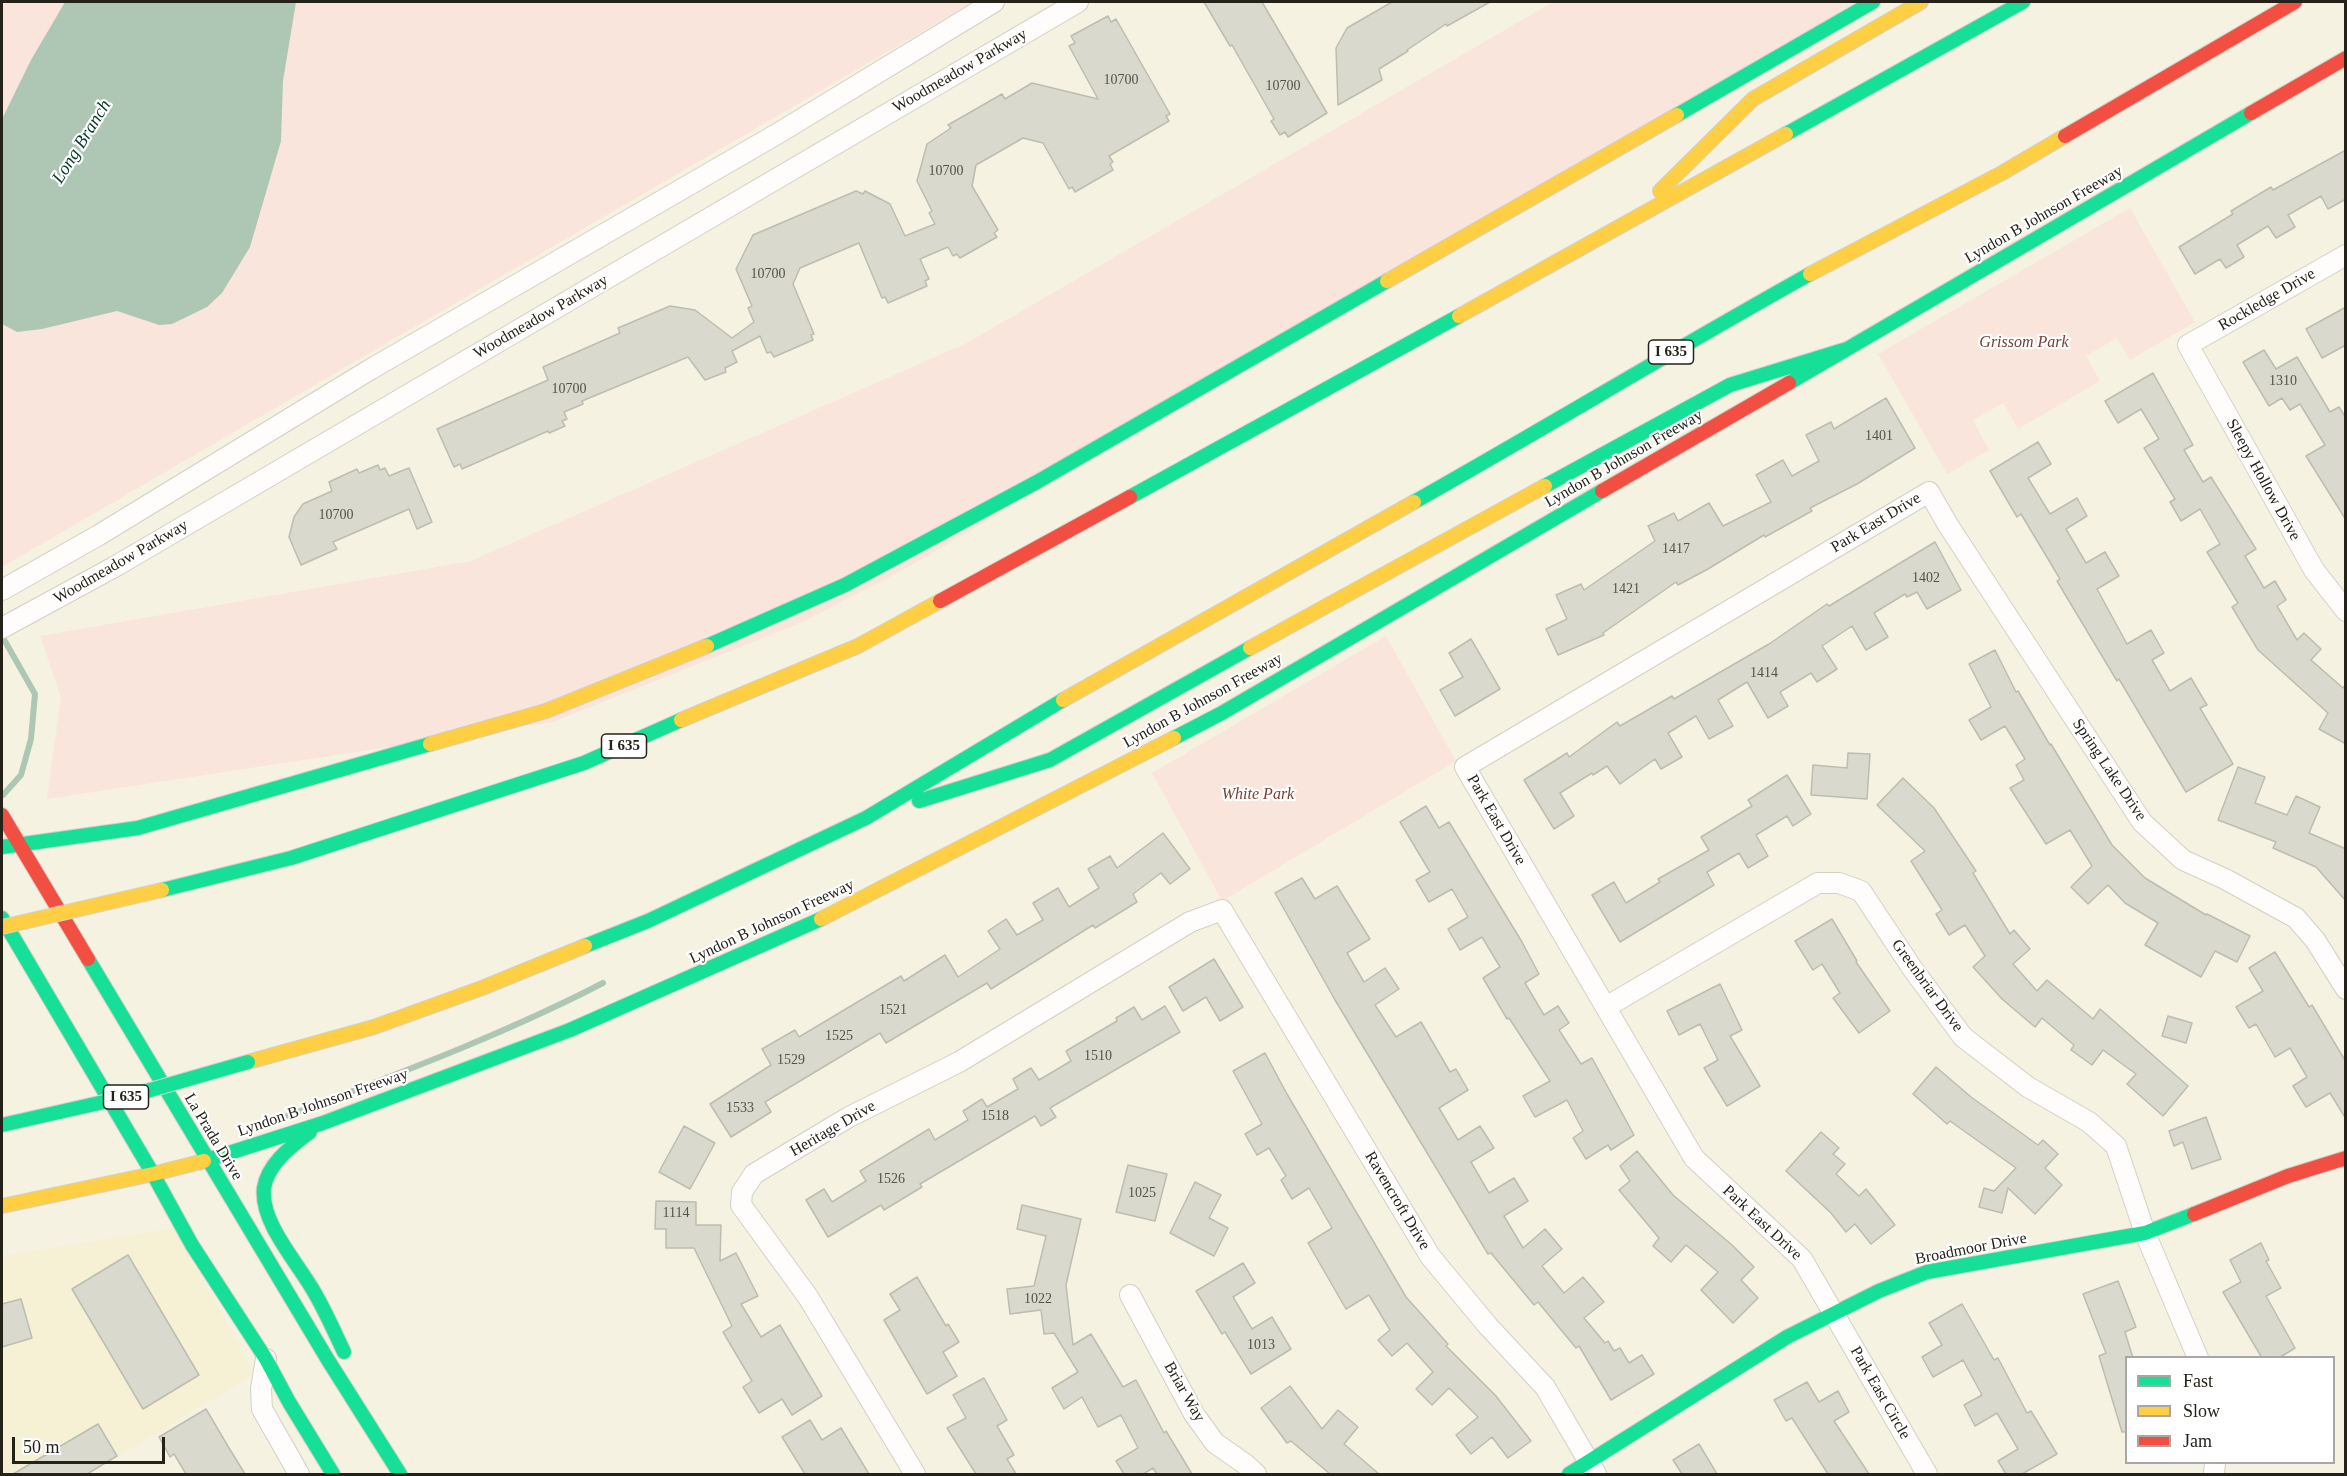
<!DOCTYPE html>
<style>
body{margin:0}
#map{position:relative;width:2347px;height:1476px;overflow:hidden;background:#f5f2e2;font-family:Georgia,serif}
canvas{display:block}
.frame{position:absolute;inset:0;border:3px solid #252319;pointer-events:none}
.legend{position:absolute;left:2125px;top:1356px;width:210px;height:108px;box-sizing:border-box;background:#fff;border:2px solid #a8a7a3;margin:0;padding:8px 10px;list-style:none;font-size:18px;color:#252319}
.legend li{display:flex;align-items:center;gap:12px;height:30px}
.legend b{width:30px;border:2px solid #a8a7a3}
.scale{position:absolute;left:12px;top:1437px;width:153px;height:27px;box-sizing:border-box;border:3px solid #252319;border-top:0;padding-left:8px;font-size:18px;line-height:21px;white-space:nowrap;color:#252319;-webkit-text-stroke:4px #fff;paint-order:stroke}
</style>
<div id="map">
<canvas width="2347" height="1476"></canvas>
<div class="frame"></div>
<ul class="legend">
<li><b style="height:8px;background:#16e098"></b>Fast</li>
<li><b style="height:8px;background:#ffcf43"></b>Slow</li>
<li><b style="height:8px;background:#f24e42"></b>Jam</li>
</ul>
<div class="scale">50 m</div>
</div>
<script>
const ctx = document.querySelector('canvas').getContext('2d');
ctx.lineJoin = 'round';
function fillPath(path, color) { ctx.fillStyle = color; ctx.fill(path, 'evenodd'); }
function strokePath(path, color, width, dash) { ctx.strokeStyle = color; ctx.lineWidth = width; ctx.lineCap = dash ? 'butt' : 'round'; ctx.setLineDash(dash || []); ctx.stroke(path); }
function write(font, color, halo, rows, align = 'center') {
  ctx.font = font + ' Georgia,serif'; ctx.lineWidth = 4.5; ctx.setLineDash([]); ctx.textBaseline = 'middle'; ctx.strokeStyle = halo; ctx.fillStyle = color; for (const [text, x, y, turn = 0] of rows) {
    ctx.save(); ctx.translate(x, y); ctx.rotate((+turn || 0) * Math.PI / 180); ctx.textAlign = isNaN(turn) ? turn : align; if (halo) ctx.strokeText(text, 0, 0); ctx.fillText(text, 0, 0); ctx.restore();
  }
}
fillPath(new Path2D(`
 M174,1228L255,1374L88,1474H2V1256Z`), '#f6f0d5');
fillPath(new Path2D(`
 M2,2H973L2,567Z
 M1553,2H1878L899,572L802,622L553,722L47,799L61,697L40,636L471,561L967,343Z
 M2130,208L2195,322L2130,360L2117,338L2086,356L2100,381L2018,429L2003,403L1973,420L1989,450L1947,474L1878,354Z
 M1386,636L1456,761L1222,901L1152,773Z`), '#f9e5db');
fillPath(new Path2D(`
 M65,2H296L283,81L281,141L250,247L222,293L207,307L172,324L159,325L117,311L42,329L17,332L2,324V119L31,60Z`), '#aec7b5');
strokePath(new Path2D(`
 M2,636L35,694L31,739L21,775L3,795
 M254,1129C372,1083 491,1041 603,983`), '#aec7b5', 6);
const building = new Path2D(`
 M1204,2H1262L1327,113L1288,137L1285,132L1280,135L1271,121L1274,119L1232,45L1230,46Z
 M1392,2H1490L1447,26L1446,24L1407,50L1408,51L1379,69L1382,80L1338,105L1336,48L1347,28Z
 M1108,16L1111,22L1116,19L1170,114L1166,116L1169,121L1109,156L1113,162L1110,164L1113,170L1075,192L1072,187L1069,189L1043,143L1023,138L976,165L972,186L998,230L994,233L997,237L960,258L957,254L953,256L948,247L920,259L929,279L925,281L927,286L888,303L885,297L882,298L859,243L800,268L793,284L814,334L811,335L813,340L774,357L771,352L767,353L760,336L732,351L737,362L725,368L726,372L705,380L688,357L582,401L583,404L564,412L567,419L562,421L565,426L549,433L548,431L462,469L460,464L454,467L437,429L548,380L543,367L620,333L618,328L670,306L695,310L732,338L754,322L748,308L752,306L736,269L753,235L856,191L863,194L865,191L890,204L905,236L935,224L929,213L932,211L917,181L927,144L951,128L948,125L1002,94L1005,99L1032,83L1098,99L1069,46L1075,43L1071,36Z
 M2346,150V199L2328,209L2321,196L2288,215L2295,227L2276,238L2268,226L2237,245L2244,257L2226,268L2220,259L2195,274L2179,247L2233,214L2231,211L2271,187L2273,190Z
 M2346,307V345L2322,358L2306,329Z
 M2264,350L2276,369L2297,357L2330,412L2339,407L2346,418V520L2306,456L2325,445L2300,404L2290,410L2282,398L2269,406L2243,362Z
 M2153,373L2193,445L2184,450L2203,482L2211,477L2256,549L2245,556L2264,588L2275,581L2286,600L2277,606L2297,640L2304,633L2321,649L2311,660L2343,688L2346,684V744L2319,729L2328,713L2258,650L2232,607L2238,603L2207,552L2220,544L2200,509L2181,521L2170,502L2175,499L2144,448L2159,439L2141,409L2118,423L2105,401Z
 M1886,398L1915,448L1857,484L1810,508L1812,511L1765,537L1764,535L1708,569L1678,585L1676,582L1603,633L1604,635L1558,655L1546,629L1567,619L1556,595L1581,584L1584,590L1655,541L1648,526L1674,513L1678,521L1709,503L1723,526L1771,502L1756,475L1783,460L1792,476L1819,461L1806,435L1831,422L1834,429Z
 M2038,442L2051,464L2028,478L2050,514L2077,498L2087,516L2066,529L2086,563L2105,552L2119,576L2097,589L2127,644L2151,630L2164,653L2152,660L2170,691L2191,678L2207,705L2200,708L2233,764L2186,792L2119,679L2117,681L2057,581L2060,579L2021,514L2017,517L1990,471Z
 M378,465L380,470L385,468L389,476L409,468L432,522L417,529L409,509L333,542L337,549L301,565L289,537L294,517L303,504L332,491L329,482L357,469L359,473Z
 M1935,542L1961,590L1927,609L1917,592L1907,597L1905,594L1874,613L1888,637L1866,650L1852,626L1822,646L1837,669L1817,682L1811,673L1780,692L1788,706L1768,718L1747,682L1718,700L1733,726L1709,739L1696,716L1668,733L1682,757L1661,769L1655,759L1620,784L1607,766L1593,775L1592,773L1560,793L1574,816L1554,829L1524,780L1567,753L1569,757L1617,722L1620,726L1672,696L1674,699L1717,674L1769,644L1827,604L1829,606Z
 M1471,639L1500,689L1455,716L1440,690L1463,677L1449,653Z
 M1995,650L2016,692L2018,691L2050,745L2051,744L2112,845L2145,878L2206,915L2207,914L2250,936L2237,962L2215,951L2201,977L2145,945L2158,923L2125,903L2108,885L2088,904L2071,887L2092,866L2070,830L2046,844L2010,788L2024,780L2016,765L2025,759L2005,726L1981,740L1969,720L1991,707L1969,664Z
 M1848,753L1870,754L1867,799L1811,795L1813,765L1847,768Z
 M2238,767L2265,777L2255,803L2287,815L2296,796L2320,807L2309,833L2346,849V901L2316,867L2273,848L2276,842L2218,820Z
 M1787,775L1811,814L1793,826L1787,816L1756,835L1768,856L1748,868L1739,853L1707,872L1714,885L1620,942L1592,895L1614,882L1626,903L1660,882L1658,879L1709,850L1701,837L1752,806L1748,800Z
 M1903,778L1934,808L1976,871L1973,873L2010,934L2014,930L2030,949L2013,964L2037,991L2047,980L2093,1019L2100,1009L2188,1086L2163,1116L2127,1084L2136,1074L2103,1050L2092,1065L2071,1050L2074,1045L2042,1018L2035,1027L2002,999L1973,967L1985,956L1965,925L1949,935L1936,914L1942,910L1911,861L1925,851L1877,805Z
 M1426,806L1439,828L1449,822L1522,942L1539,974L1525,983L1544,1015L1558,1006L1569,1023L1559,1030L1581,1064L1592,1058L1634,1135L1611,1150L1608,1145L1586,1159L1573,1138L1583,1131L1567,1100L1535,1117L1523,1096L1550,1081L1509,1018L1507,1019L1483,978L1500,967L1482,937L1460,950L1448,929L1468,917L1452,889L1429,902L1416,880L1430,872L1400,822Z
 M1163,833L1190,869L1170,884L1161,873L1133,894L1137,902L1095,928L1093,925L991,989L987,983L886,1043L880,1033L765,1102L771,1112L731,1137L710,1104L771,1065L762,1049L795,1030L799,1037L901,976L904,981L945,955L958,977L1000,949L988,931L1006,919L1017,935L1043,920L1033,903L1058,888L1069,907L1099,888L1088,869L1110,856L1117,868Z
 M1302,878L1315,899L1337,886L1370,939L1347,953L1364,982L1385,968L1399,989L1375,1005L1396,1037L1421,1022L1450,1072L1456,1069L1468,1090L1439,1108L1458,1140L1480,1126L1494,1148L1471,1162L1489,1193L1514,1178L1528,1201L1504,1216L1523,1248L1545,1229L1562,1249L1542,1266L1564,1293L1583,1277L1604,1302L1584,1318L1605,1343L1608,1341L1614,1351L1620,1348L1629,1363L1642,1355L1654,1374L1611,1400L1579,1346L1576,1348L1538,1302L1534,1305L1491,1253L1488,1254L1335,1000L1275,893Z
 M1832,919L1857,961L1856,962L1890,1011L1859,1033L1833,998L1840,993L1822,964L1813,970L1795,941Z
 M2275,952L2309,1007L2312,1005L2346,1062V1119L2330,1093L2306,1107L2293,1086L2307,1077L2290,1048L2275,1057L2256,1024L2249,1028L2236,1007L2263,991L2249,968Z
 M1214,959L1243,1007L1220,1021L1206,997L1183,1011L1169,987Z
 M1720,984L1742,1030L1730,1036L1760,1086L1727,1106L1704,1068L1718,1060L1700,1024L1679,1035L1667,1011Z
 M1165,1006L1180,1032L1050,1108L1056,1117L1041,1126L1035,1116L920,1184L922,1187L884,1210L881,1205L828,1237L806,1200L824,1189L832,1202L866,1181L860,1171L929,1129L935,1140L968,1120L963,1111L982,1099L987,1107L1018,1089L1013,1079L1031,1068L1039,1080L1071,1061L1066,1051L1117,1021L1116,1018L1134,1007L1142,1020Z
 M2168,1016L2192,1023L2186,1043L2162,1036Z
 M1265,1053L1287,1094L1406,1297L1448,1344L1446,1346L1496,1396L1531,1441L1508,1458L1492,1437L1471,1454L1456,1435L1478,1417L1449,1388L1432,1405L1416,1389L1433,1372L1407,1343L1392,1356L1378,1340L1390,1330L1369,1295L1346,1309L1308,1243L1332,1228L1309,1188L1292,1199L1281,1180L1286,1176L1269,1148L1257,1155L1245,1134L1262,1124L1233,1071Z
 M1936,1067L1971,1097L2038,1145L2043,1140L2058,1154L2045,1168L2062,1185L2035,1214L2008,1188L2002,1213L1979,1207L1984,1188L1994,1191L2016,1168L1950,1121L1947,1124L1913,1094Z
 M2206,1117L2221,1159L2192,1169L2183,1142L2174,1146L2169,1131Z
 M684,1126L715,1143L690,1189L659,1172Z
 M1821,1132L1839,1148L1833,1154L1845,1164L1836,1174L1859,1196L1866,1189L1895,1225L1871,1244L1855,1224L1846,1232L1831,1213L1786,1171Z
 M1637,1151L1673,1195L1732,1245L1754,1267L1741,1280L1758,1298L1733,1323L1701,1290L1718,1272L1686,1245L1671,1262L1653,1246L1659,1238L1619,1190L1630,1181L1620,1166Z
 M1128,1165L1167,1174L1155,1221L1116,1212Z
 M1195,1182L1221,1195L1209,1218L1228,1228L1214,1256L1170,1233Z
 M656,1201L696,1202V1225H721L720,1261L736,1253L758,1296L741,1304L761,1337L780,1325L822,1396L792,1415L782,1399L759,1413L743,1387L752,1381L723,1332L732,1326L694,1248H666V1229H655Z
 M1022,1205L1081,1219L1066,1285L1073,1345L1091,1334L1123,1387L1136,1380L1164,1433L1166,1431L1192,1474H1157L1153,1468L1143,1474H1124L1116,1461L1138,1448L1121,1415L1098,1427L1082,1397L1064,1409L1052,1388L1078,1372L1054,1333L1044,1334L1041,1310L1010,1314L1007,1289L1034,1286L1046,1236L1017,1229Z
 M2261,1243L2269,1260L2266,1261L2281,1288L2266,1296L2295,1348L2279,1358H2262L2223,1292L2241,1282L2230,1260Z
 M128,1255L199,1375L143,1409L72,1289Z
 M1243,1263L1255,1283L1233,1297L1252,1329L1272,1317L1291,1349L1251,1374L1225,1332L1222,1334L1196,1291Z
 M917,1277L946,1326L948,1324L959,1342L943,1352L957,1376L927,1394L884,1320L900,1310L890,1294Z
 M2118,1281L2136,1327L2125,1332L2133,1358H2127V1432H2122L2099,1356L2106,1353L2083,1294Z
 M21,1299L32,1338L2,1347V1304Z
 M1962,1304L1994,1360L1998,1358L2027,1413L2031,1411L2057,1454L2022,1474H2006L1998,1461L2018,1449L1997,1413L1975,1426L1964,1405L1982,1395L1963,1360L1933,1377L1922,1357L1942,1345L1929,1323Z
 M984,1378L1007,1420L997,1426L1014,1455L1007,1459L1016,1474H976L947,1428L966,1418L953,1395Z
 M1807,1382L1819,1402L1838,1391L1849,1412L1834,1421L1869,1474H1828L1792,1418L1786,1421L1774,1400Z
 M1290,1386L1322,1429L1338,1410L1358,1427L1344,1444L1379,1474H1330L1291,1441L1287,1443L1261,1408Z
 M206,1409L229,1448L245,1474H186L174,1454L170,1457L159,1437Z
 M810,1420L822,1440L841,1428L869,1474H805L782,1437Z
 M98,1424L117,1456L87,1474H13Z
 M1699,1444L1717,1474H1682L1673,1460Z`);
fillPath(building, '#d9dacd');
strokePath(building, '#bcbdb1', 1.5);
const street = new Path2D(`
 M2346,255L2188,345L2314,570L2346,611
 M2,590L99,535L371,369L777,134L994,2
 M2,628L116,566L1078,2
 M1606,1007L1818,883H1839L1861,891L1912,968L1963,1037L2028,1087L2089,1122L2116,1146L2145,1233L2198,1358
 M1130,1295L1194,1414L1215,1443L1245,1464L1256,1474
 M266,1359L261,1389L262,1409L299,1474
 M915,1474L808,1297L741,1205L742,1192L754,1174L849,1117L959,1062L1190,922L1222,910L1430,1256L1488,1326L1545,1387L1596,1474
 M1927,1474L1802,1259L1694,1158L1465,767L1929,492L1948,525L2142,822L2183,860L2225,879L2296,918L2315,940L2346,989
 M2214,1474L2215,1462`);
const fast = new Path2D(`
 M1677,115L1873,2
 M1786,134L2023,2
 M1789,383L2251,113
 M1545,486L1730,385L1847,349
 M1130,497L1459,316
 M1414,502C1547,427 1677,348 1810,274
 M707,646L845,585L1037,482L1387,281
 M1174,738L1222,713L1602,491
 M919,801L1050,760L1250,648
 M2,847L138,828L430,744
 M162,890L291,858L584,763L681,720
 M2,918L153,1174L192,1245L266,1359L289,1402L333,1474
 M585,946L648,921L866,818L1063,700
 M88,959L328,1360L400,1474
 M310,1132C292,1146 268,1163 264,1188C260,1222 297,1262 313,1290C325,1310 334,1331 344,1352
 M204,1161L323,1123L570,1030L821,919
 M1569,1474L1787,1337L1879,1291L1927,1272L2145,1233L2194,1214`);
const slow = new Path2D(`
 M1660,191L1753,99L1921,2
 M1810,274L2002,173L2065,136
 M1387,281L1677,115
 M1459,316L1786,134
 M1250,648L1545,486
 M1063,700L1414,502
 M681,720L858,646L940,601
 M430,744L546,711L707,646
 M821,919L1174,738
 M248,1062L374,1027L482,988L585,946
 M2,1206L153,1174L204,1161`);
const jam = new Path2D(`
 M2251,113L2346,58
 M2065,136L2295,2
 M1602,491L1789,383
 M940,601L1130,497
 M2,815L88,959
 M2194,1214L2288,1176L2346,1158`);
strokePath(street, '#d2d0c4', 22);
strokePath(fast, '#d2d0c4', 16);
strokePath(slow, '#d2d0c4', 16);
strokePath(jam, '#d2d0c4', 16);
strokePath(street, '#fefdfb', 20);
strokePath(fast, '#16e098', 14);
strokePath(slow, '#ffcf43', 14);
strokePath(jam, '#f24e42', 14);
const fastBridge = new Path2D(`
 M2,1125L126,1097L248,1062`);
const slowBridge = new Path2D(`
 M2,927L162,890`);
strokePath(fastBridge, '#d4d2cb', 16, []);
strokePath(slowBridge, '#d4d2cb', 16, []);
strokePath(fastBridge, '#16e098', 14);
strokePath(slowBridge, '#ffcf43', 14);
write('14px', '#545348', null, [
 ["10700",1121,80],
 ["10700",1283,86],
 ["10700",946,171],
 ["10700",768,274],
 ["1310",2283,381],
 ["10700",569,389],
 ["1401",1879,436],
 ["10700",336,515],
 ["1417",1676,549],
 ["1402",1926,578],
 ["1421",1626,589],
 ["1414",1764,673],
 ["1521",893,1010],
 ["1525",839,1036],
 ["1510",1098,1056],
 ["1529",791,1060],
 ["1533",740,1108],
 ["1518",995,1116],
 ["1526",891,1179],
 ["1025",1142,1193],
 ["1114",676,1213],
 ["1022",1038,1299],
 ["1013",1261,1345]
]);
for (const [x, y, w] of [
 [1671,352,45],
 [624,746,45],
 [126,1097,45]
]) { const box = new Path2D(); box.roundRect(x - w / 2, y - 12, w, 24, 4.5); ctx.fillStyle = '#fff'; ctx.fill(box); strokePath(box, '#252319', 1.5); }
write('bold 15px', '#252319', null, [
 ["I 635",1671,352],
 ["I 635",624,746],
 ["I 635",126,1097]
]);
write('16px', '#252319', '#fff', [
 ["Woodmeadow Parkway",960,71,-30],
 ["Lyndon B Johnson Freeway",2044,215,-30],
 ["Rockledge Drive",2267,300,-30],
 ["Woodmeadow Parkway",541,317,-30],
 ["Lyndon B Johnson Freeway",1624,459,-30],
 ["Sleepy Hollow Drive",2263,480,61],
 ["Park East Drive",1876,523,-31],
 ["Woodmeadow Parkway",121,562,-30],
 ["Lyndon B Johnson Freeway",1203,701,-29],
 ["Spring Lake Drive",2109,770,56],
 ["Park East Drive",1496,820,60],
 ["Lyndon B Johnson Freeway",772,922,-25],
 ["Greenbriar Drive",1927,986,54],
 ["Lyndon B Johnson Freeway",323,1103,-19],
 ["Heritage Drive",833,1129,-30],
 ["La Prada Drive",213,1137,59],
 ["Ravencroft Drive",1397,1201,59],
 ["Park East Drive",1762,1223,43],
 ["Broadmoor Drive",1971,1249,-11],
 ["Briar Way",1184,1392,60],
 ["Park East Circle",1880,1393,60]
]);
write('italic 16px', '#764038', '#fff', [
 ["Grissom Park",2024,343],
 ["White Park",1258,795]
]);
write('italic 18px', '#053927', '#fff', [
 ["Long Branch",82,142,-58]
]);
</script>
